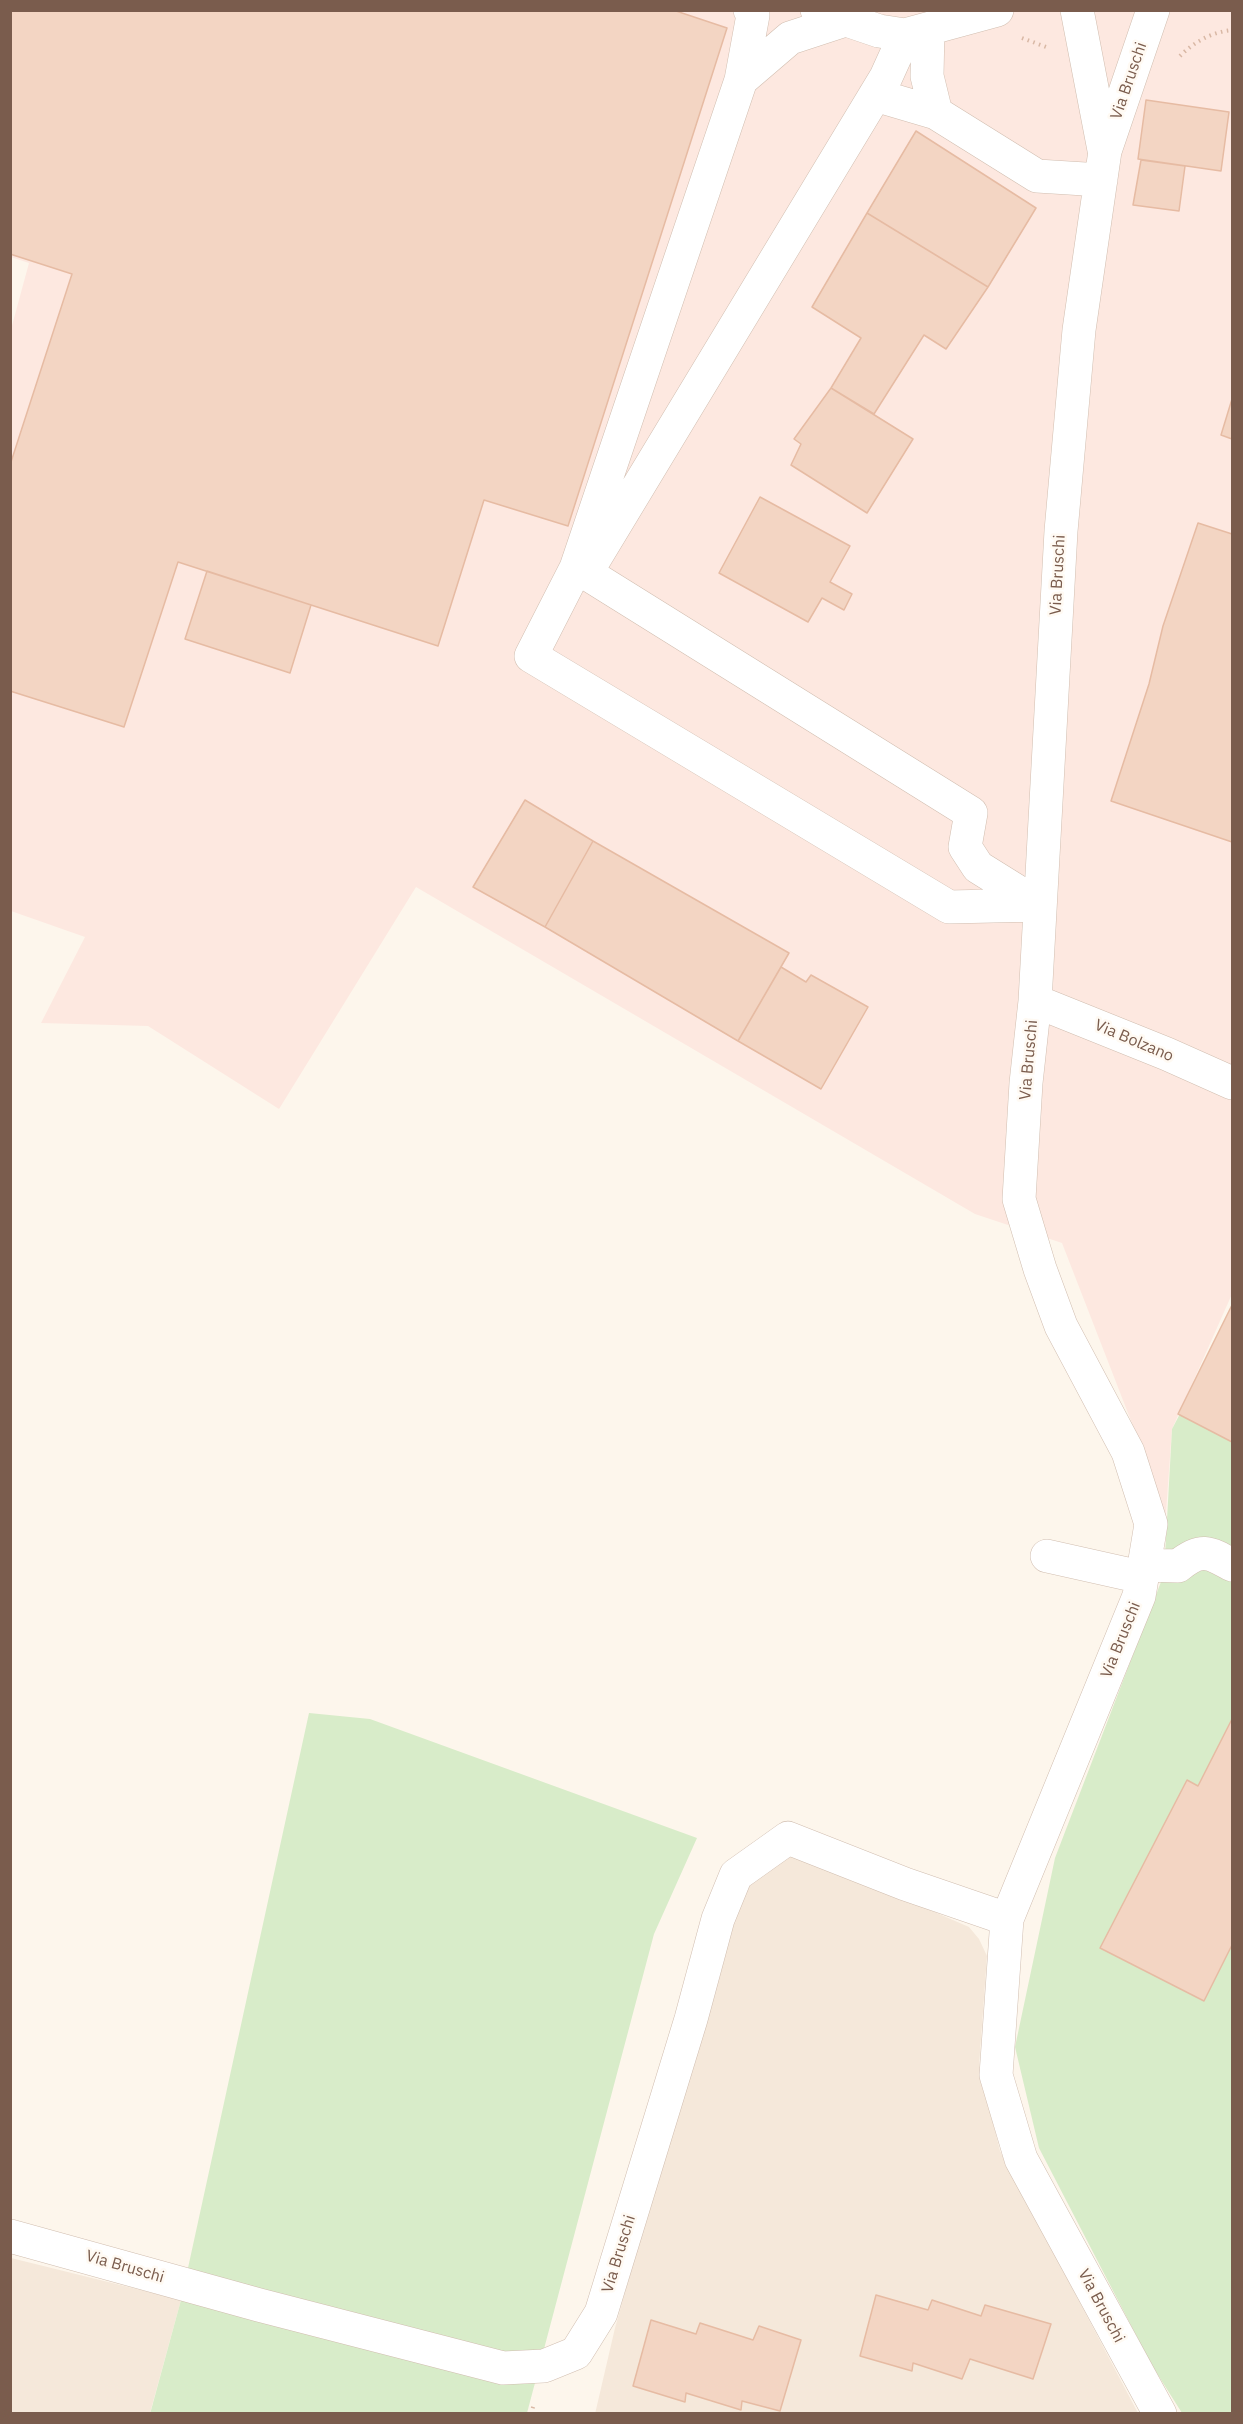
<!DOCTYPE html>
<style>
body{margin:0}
#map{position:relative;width:1243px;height:2424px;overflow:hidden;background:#fdf6ec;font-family:"IBM Plex Sans",sans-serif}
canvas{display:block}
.frame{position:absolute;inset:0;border:12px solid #7a5c4d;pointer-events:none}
</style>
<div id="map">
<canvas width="1243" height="2424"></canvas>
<div class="frame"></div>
</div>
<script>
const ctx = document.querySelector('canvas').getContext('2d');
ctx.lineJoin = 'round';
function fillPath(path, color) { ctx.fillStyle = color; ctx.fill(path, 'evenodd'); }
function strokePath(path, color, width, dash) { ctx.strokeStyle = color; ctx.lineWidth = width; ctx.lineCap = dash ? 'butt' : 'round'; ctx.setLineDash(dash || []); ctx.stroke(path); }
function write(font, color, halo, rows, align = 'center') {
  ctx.font = font + ' "IBM Plex Sans",sans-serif'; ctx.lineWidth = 5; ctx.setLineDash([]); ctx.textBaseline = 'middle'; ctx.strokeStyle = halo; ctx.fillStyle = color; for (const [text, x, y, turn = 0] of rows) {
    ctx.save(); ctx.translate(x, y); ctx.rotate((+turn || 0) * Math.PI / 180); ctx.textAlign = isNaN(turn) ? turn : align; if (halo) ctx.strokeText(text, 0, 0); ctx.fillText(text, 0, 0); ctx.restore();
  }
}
fillPath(new Path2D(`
 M778,1844L969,1927L979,1939L987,1956L979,2066L1000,2151L1138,2413L595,2414L615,2328L723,1942L744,1878Z
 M11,2258L181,2300L150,2413L11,2414Z`), '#f5e8da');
fillPath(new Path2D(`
 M11,11H1232V1294L1172,1429L1165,1526L1133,1426L1062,1243L975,1214L416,887L279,1109L148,1026L41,1023L85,937L11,911L10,333L29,263L11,257Z`), '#fde8e0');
fillPath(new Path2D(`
 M1232,1315V2413H1182L1151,2364L1039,2148L1015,2047L1055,1858L1164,1574L1172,1429Z
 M309,1713L370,1719L697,1838L654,1934L527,2413L150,2414L181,2300Z`), '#d8ecc9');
const building = new Path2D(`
 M10,10H673L727,28L568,526L484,500L438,646L178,562L124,727L10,691V465L72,274L10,254Z
 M1146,100L1229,112L1221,171L1138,159Z
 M916,131L1036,208L988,287L867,213Z
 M1141,160L1185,166L1179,211L1133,205Z
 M867,213L988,287L946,349L924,335L874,414L831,388L861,338L812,307Z
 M831,388L913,439L867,513L791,465L801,444L794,439Z
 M1232,399V439L1221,435Z
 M760,497L850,546L830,582L852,594L844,610L822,598L808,622L719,573Z
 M1198,523L1232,534V842L1111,801L1149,684L1163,626Z
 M207,571L311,605L290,673L185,639Z
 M525,800L593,841L545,927L473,887Z
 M593,841L789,953L738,1041L545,927Z
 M781,967L806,982L811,975L868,1007L821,1089L738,1041Z
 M1232,1305V1442L1178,1414Z
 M1232,1719V1945L1204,2001L1100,1948L1187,1780L1198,1786Z
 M876,2295L928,2310L932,2300L981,2316L985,2305L1051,2324L1033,2379L970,2359L962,2379L913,2363L912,2371L860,2356Z
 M651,2320L696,2334L700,2323L753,2340L759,2326L801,2340L780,2411L742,2401L741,2410L686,2393L685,2402L633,2386Z`);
fillPath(building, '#f3d5c3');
strokePath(building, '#e6bba3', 1.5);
const minor = new Path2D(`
 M750,10L753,15L741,80L576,568L531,656L949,907L1039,905L978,867L965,847L971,813L586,573L886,77L905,35
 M817,10L879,31L905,35L997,10
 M1077,10L1104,150
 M1153,10L1105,151L1079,330L1061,531L1035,1001L1026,1083L1019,1199L1040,1269L1061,1326L1128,1452L1151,1524L1139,1596L1007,1919L996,2075L1021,2159L1160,2414
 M928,30L927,76L936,113
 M741,80L790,38L845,20
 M875,95L936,113L1037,176L1101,180
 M1035,1001L1167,1054L1232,1083
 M1047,1556L1141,1577
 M1144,1565L1178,1566C1201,1547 1209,1552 1232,1565
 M10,2236L259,2305L503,2368L544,2366L576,2353L601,2313L691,2019L718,1919L736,1875L788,1838L905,1884L1007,1919`);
strokePath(minor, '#d1beb0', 34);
strokePath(new Path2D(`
 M1022,38L1046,47
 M1180,56C1194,42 1212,32 1232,30
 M531,2414L534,2404`), '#d9b8a5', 4, [1.5, 4.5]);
strokePath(minor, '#fff', 33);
write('16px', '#7a5c4d', '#fffaf3', [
 ["Via Bruschi",1129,81,-71],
 ["Via Bruschi",1058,575,-87],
 ["Via Bolzano",1134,1041,23],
 ["Via Bruschi",1029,1060,-85],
 ["Via Bruschi",1121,1640,-68],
 ["Via Bruschi",619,2254,-73],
 ["Via Bruschi",125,2267,16],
 ["Via Bruschi",1101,2306,62]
]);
</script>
